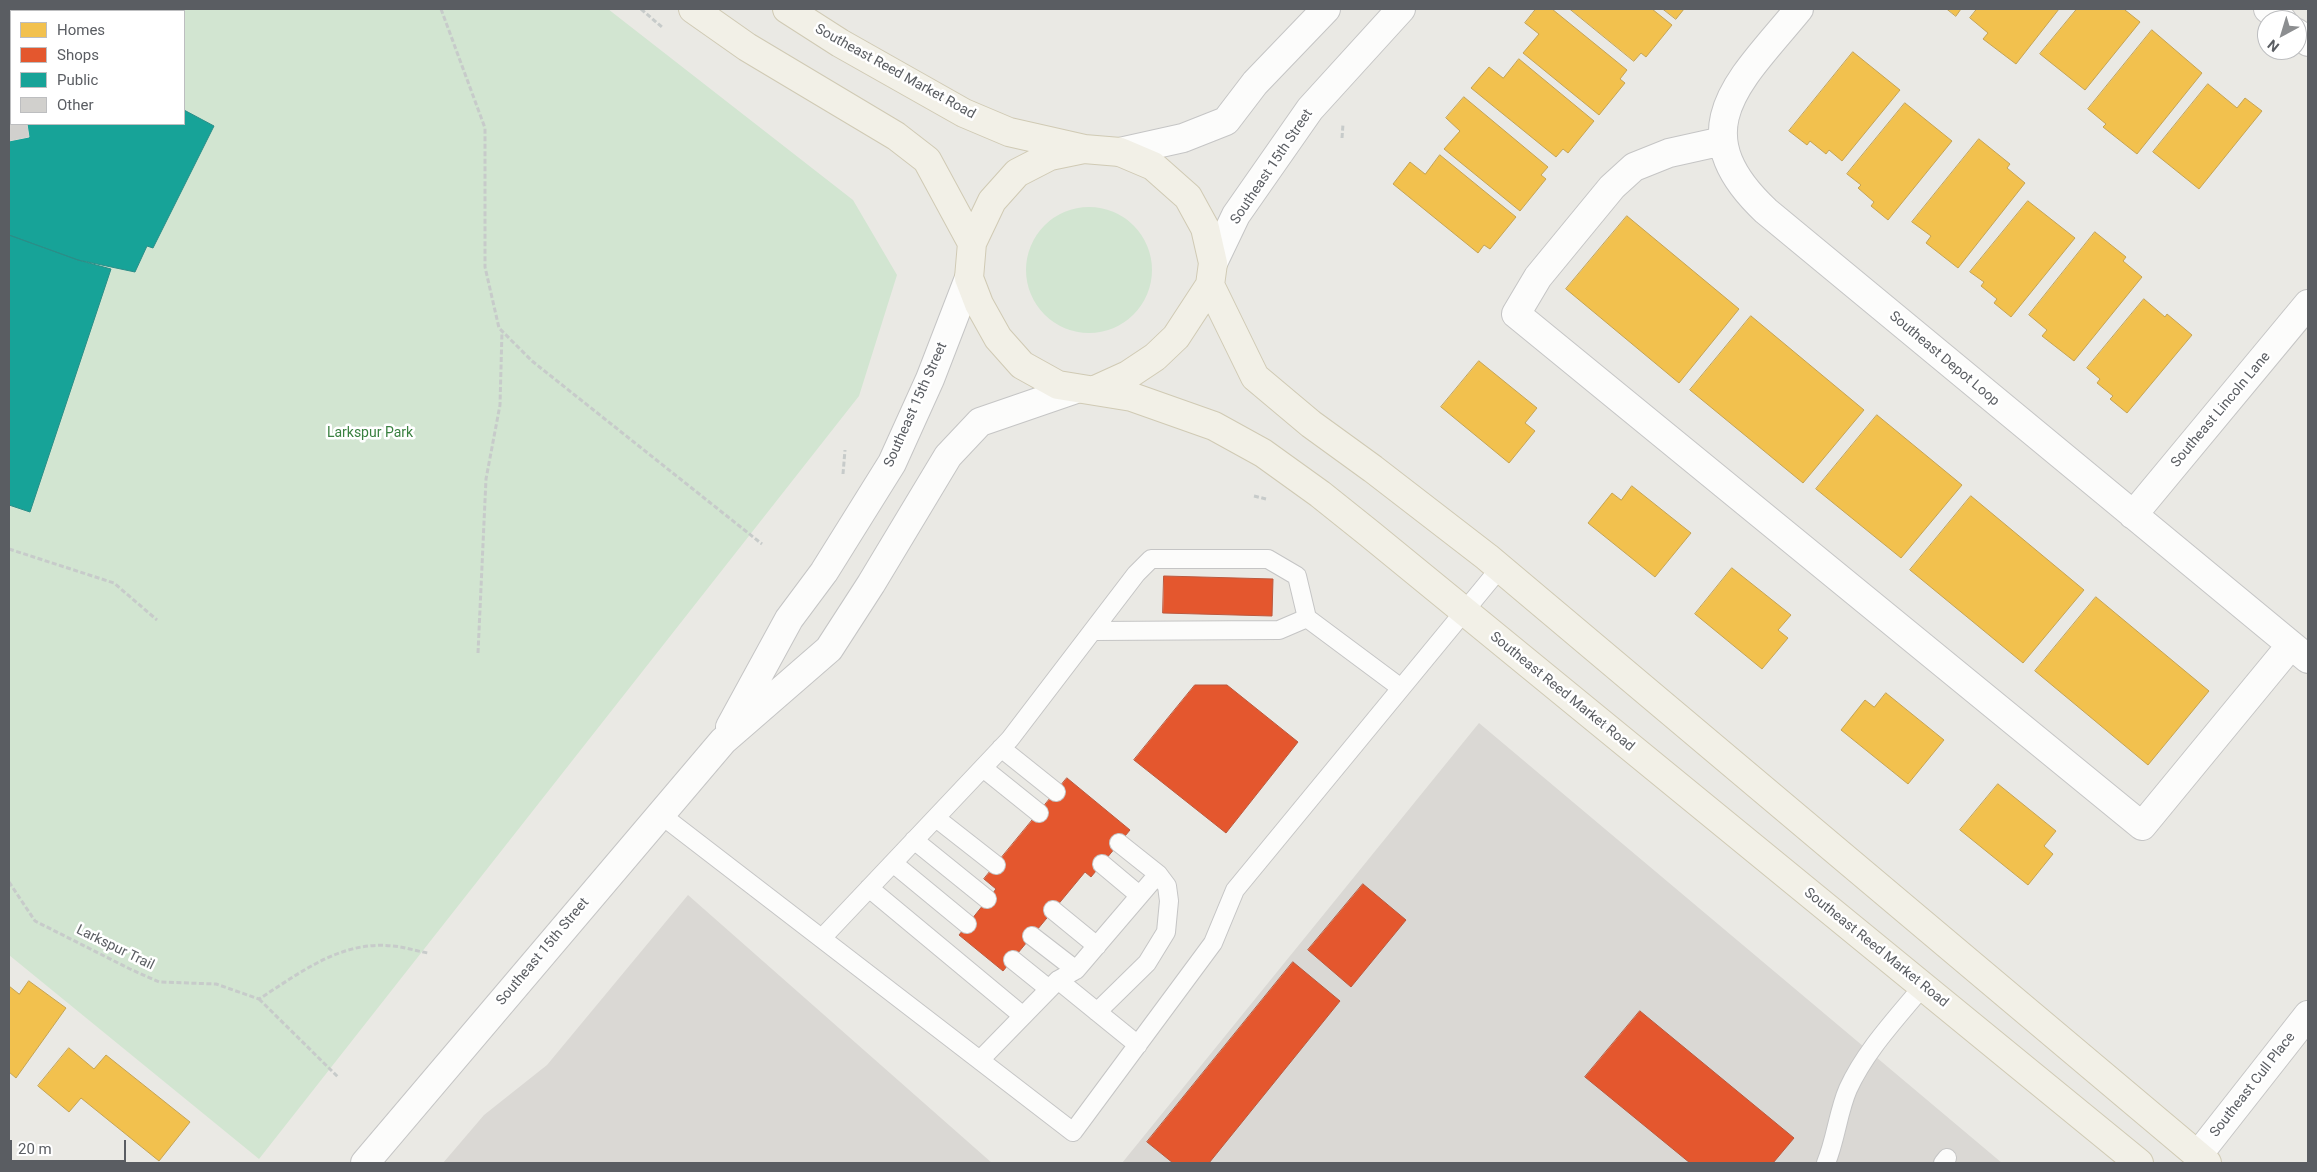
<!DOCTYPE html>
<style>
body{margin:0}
#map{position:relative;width:2317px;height:1172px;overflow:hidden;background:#eae9e4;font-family:Roboto,sans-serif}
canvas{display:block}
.frame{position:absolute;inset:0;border:10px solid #5a5d62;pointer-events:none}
.legend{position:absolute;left:10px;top:10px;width:175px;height:115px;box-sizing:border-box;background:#fff;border:1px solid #bdbec0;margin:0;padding:6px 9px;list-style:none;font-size:15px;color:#5a5d62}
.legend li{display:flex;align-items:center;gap:10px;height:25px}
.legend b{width:25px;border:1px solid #bdbec0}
.north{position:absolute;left:2257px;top:10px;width:50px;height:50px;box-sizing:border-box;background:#fff;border:1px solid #bdbec0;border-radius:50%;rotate:219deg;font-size:14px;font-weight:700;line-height:20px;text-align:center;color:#5a5d62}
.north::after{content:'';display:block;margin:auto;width:18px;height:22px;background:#8c8e90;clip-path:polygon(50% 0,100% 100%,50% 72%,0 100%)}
.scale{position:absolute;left:10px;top:1140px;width:116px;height:22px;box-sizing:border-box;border:2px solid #5a5d62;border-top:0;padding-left:6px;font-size:15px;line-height:18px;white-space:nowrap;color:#5a5d62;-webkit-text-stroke:4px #fff;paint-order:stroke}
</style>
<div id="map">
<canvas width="2317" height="1172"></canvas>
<div class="frame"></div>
<ul class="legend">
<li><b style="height:14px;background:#f2c14e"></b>Homes</li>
<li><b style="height:14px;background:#e4572e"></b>Shops</li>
<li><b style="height:14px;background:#17a398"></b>Public</li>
<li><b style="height:14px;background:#d1d0cd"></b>Other</li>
</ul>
<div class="north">N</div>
<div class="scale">20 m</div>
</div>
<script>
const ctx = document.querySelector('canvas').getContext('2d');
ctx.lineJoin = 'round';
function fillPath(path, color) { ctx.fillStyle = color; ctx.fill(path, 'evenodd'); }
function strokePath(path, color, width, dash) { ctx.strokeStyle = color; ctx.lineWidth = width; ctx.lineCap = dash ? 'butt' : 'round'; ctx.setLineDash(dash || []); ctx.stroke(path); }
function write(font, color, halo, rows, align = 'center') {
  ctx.font = font + ' Roboto,sans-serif'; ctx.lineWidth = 5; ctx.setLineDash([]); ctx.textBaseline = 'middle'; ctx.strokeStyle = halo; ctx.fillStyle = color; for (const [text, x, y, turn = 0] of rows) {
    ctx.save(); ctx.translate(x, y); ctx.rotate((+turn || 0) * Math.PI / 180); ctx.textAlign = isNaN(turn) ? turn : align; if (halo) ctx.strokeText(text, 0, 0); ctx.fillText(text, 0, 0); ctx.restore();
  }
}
fillPath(new Path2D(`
 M1479,723L2002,1163H1122Z
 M688,895L992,1163H443L484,1115L547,1065Z`), '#dad8d4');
fillPath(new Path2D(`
 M9,9H608L853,200L897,275L859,396L259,1159L9,955ZM11,11H184V124H11Z
 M1026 270a63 63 0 1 1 126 0a63 63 0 1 1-126 0Z`), '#d2e5d1');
const homes = new Path2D(`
 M1536,9H1552L1627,70L1620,79L1625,83L1599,115L1523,53L1539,34L1525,23Z
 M1570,9H1652L1672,25L1646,57L1641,53L1634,61Z
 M1663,9H1684L1676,19Z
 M1947,9H1961L1956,16Z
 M1977,9H2059L2016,64L1983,39L1988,33L1970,18Z
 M2077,9H2126L2125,10L2140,22L2085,90L2040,54Z
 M2152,30L2202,73L2137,154L2103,127L2106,124L2088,109Z
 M1853,52L1900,90L1842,161L1829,150L1826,154L1810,141L1807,145L1789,131Z
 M1519,59L1594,121L1568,153L1563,149L1556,157L1471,88L1489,67L1503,78Z
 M2208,84L2237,108L2245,98L2262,111L2199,189L2153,152Z
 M1464,97L1548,167L1541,175L1546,179L1520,211L1444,149L1460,131L1446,118Z
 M1905,103L1952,141L1888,220L1871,206L1874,202L1858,188L1861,185L1847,174Z
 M1979,139L2010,164L2007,168L2025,183L1958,268L1926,243L1931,236L1912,222Z
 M1440,155L1516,217L1490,249L1484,245L1478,253L1393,184L1410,162L1425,174Z
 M2028,201L2075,238L2011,317L1994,303L1997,299L1981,286L1984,282L1970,272Z
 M1627,216L1739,309L1679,383L1566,289Z
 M2095,232L2126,257L2123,261L2142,277L2074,361L2042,336L2047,330L2029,315Z
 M2144,299L2165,317L2167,314L2192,335L2127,413L2110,399L2113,396L2097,383L2100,379L2087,368Z
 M1751,316L1864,410L1803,483L1690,390Z
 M1479,361L1537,408L1525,423L1535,431L1509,463L1441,407Z
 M1877,415L1962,485L1901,558L1816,489Z
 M1632,486L1691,533L1655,577L1588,523L1612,493L1621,500Z
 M1971,496L2084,590L2023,663L1910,570Z
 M1732,568L1791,615L1778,630L1788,638L1762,669L1695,614Z
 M2096,597L2209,691L2148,765L2035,671Z
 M1886,693L1944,740L1908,784L1841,730L1865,700L1874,707Z
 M1998,784L2056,831L2044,846L2053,854L2028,885L1960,830Z
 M29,981L66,1008L16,1078L9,1072V986L19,994Z
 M69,1048L94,1069L106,1055L190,1122L159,1161L81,1098L69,1112L38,1086Z`);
fillPath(homes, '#f2c14e');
strokePath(homes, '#c4a354', 1);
const shops = new Path2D(`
 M1164,576L1273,579L1272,616L1163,613Z
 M1195,685H1227L1298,742L1226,833L1134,760Z
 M1067,778L1130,830L1091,877L1085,872L1003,971L959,935L996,889L984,879Z
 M1363,884L1406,920L1351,987L1308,950Z
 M1293,962L1340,1001L1209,1163H1173L1147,1142Z
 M1640,1011L1794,1138L1773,1163H1690L1585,1077Z`);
fillPath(shops, '#e4572e');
strokePath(shops, '#bb593e', 1);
const public = new Path2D(`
 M65,9H118L116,11H61Z
 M11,42V124H184V110L214,126L153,248L147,246L135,272L78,260L9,235V43Z
 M9,235L78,260L111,269L30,512L9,505Z`);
fillPath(public, '#17a398');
strokePath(public, '#2b8e88', 1);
const building = new Path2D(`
 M9,26L11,40V124H27L29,137L9,141Z`);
fillPath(building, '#d1d0cd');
strokePath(building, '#d9d8d4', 1);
const service = new Path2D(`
 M1093,631L1279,630L1307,618
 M1001,748L1056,792
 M983,768L1039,813
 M660,814L1073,1132L1213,943L1235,890L1500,568
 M936,818L996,865
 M914,840L987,899
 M893,863L967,924
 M1102,864L1139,895
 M869,888L1023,1016
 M1053,910L1097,946
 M1032,936L1076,970
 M822,938L1010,739L1136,574L1151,559H1268L1297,576L1307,618L1401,688
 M1013,960L1049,989
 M1058,980L1138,1045
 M1097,1012L1147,963L1166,932L1169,901L1167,886L1158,874L1119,843
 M980,1060L1058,980L1076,970L1158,874
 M1826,1163C1836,1139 1838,1112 1848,1089C1866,1050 1896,1019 1923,986
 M1943,1163L1947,1158`);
const minor = new Path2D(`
 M1799,9C1741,80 1679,129 1766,211L2308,659
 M2268,9L2282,20
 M2297,33L2308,42
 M1723,141L1669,153L1634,167L1612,187L1538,277L1516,314L2142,826L2291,645
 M2133,515L2308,304
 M2198,1155L2308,1015`);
const secondary = new Path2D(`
 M1120,152L1183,138L1226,121L1255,83L1326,9
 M1213,263L1236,215L1310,109L1401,9
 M730,727L789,619L824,572L892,463L930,379L969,278
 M365,1163L723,741L829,649L871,584L948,456L980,422L1076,389`);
const primary = new Path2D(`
 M693,9L747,47L896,136L927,160L972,243
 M787,9L840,43L964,113L1009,132L1084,149L1120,152L1153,166L1188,197L1205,228L1213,263L1210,285L1176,337L1155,357L1128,375L1095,390
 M1084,149L1050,156L1017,173L992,201L972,243L969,278L979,304L998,338L1022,365L1058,385L1132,397L1214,426L1263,453L1320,494L1370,534L2139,1163
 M1210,285L1255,377L1311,424L1373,469L1487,557L2207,1163`);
strokePath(service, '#c5c5c5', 20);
strokePath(minor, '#c5c5c5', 30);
strokePath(secondary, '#c5c5c5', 30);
strokePath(primary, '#d0cab4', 30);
strokePath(new Path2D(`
 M441,9L485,128V267L499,328L532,361L762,544
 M641,9L663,28
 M1342,138L1343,124
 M843,474L845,450
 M1254,496L1266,499
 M9,549L114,583L157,620
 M478,653L486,479L500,405L502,331
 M9,882L35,921L130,969L159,982L216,984L259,999C300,973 341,940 393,946C405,947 416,951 428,953
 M259,999L338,1077`), '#c7cbca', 3, [5, 2.5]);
strokePath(service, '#fcfcfb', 18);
strokePath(minor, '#fcfcfb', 28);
strokePath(secondary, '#fcfcfb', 28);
strokePath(primary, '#f2f0e7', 28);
write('14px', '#5a5d62', '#fff', [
 ["Southeast Reed Market Road",895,72,29],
 ["Southeast 15th Street",1272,167,-56],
 ["Southeast Depot Loop",1944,359,40],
 ["Southeast 15th Street",916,405,-66],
 ["Southeast Lincoln Lane",2221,410,-50],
 ["Southeast Reed Market Road",1562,692,39],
 ["Larkspur Trail",115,948,26],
 ["Southeast Reed Market Road",1876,948,39],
 ["Southeast 15th Street",543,952,-50],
 ["Southeast Cull Place",2253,1085,-52]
]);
write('14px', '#3a8140', '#fff', [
 ["Larkspur Park",370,433]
]);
</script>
